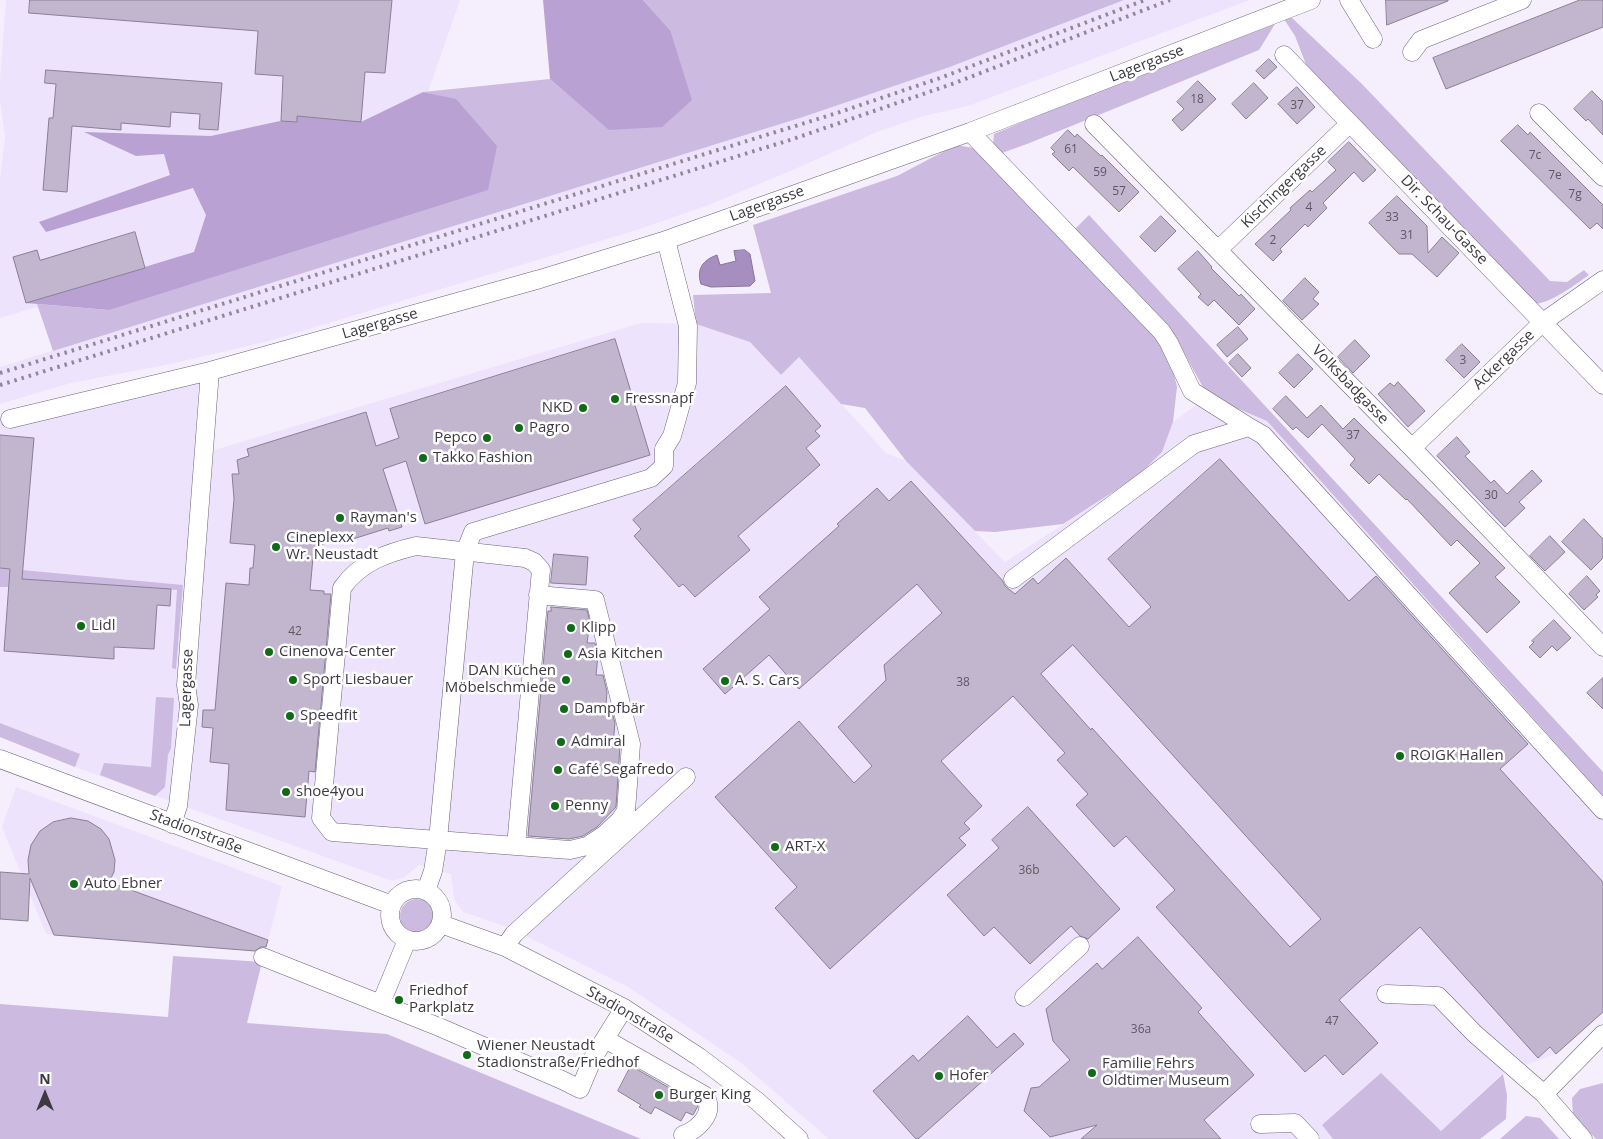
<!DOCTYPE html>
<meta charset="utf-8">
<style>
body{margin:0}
#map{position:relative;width:1603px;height:1139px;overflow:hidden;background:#f5effd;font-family:"Open Sans",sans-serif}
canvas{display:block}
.north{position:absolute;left:20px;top:1069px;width:50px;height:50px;-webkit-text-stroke:4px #fff;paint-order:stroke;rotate:0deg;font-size:14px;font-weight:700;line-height:20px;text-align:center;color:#3d3942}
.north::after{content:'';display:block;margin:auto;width:18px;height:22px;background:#3d3942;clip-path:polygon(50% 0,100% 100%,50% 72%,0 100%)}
</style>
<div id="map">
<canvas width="1603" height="1139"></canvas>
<div class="north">N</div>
</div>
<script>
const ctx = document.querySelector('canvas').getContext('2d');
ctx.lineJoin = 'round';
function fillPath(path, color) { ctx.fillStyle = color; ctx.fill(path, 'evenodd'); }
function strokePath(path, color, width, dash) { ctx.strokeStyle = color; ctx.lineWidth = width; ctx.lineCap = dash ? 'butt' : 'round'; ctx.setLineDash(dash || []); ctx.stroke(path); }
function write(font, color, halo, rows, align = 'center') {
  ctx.font = font + ' "Open Sans",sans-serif'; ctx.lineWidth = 5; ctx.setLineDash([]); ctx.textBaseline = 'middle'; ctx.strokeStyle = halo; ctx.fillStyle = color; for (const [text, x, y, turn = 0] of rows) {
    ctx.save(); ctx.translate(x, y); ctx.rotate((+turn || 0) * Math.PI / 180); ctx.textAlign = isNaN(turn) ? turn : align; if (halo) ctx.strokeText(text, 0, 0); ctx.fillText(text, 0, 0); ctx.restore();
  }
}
fillPath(new Path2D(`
 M6,0H460L419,118L224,251L0,318V180L5,136L0,101V79Z
 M1124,0H1250L968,106L924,116L877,132L809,163L709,205L637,230L269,341L171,364L71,383L0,404V367L803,117L947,68Z
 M641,323L696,324L751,342L781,375L799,357L886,453L906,461L1005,562L1138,476L1162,452L1173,422L1208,396L1267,421L1603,796V1012L1556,1054L1502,1074L1441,1131L1322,1125L1333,1139H829L741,1063L628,987L510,928L463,912L454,899L451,874L419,865L405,877L392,881L75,767L0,737V416L47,418L199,383L194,456Z
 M16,787L282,886L265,952L46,934L2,827Z`), '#eee3fc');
fillPath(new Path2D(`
 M643,0H1124L947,68L803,117L53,351L37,304L109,310L456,100L423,92L550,79L609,129L670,30Z
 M1291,17L1362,84L1550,281L1567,282L1584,270L1589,275C1576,284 1550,304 1534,304L1307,67L1295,36L1284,19Z
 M1275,24L1259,50L1027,144L999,154L993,145L994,134L1075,100Z
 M956,145L979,149L1063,241L1089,215L1603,772V796L1267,421L1208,396L1174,335L1162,345L1171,362L1177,387L1173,422L1162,452L1138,476L1063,524L995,532L975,531L906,461L865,408L841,404L799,357L781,375L750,342L696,324L693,295L771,293L753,225L897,176Z
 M0,568L183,585L176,669L172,668L177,590L38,580L24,590L8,589V587H0Z
 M156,697L174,698L171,748L168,755L165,787L155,796L100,775L104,763L151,767Z
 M0,723L80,754L75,767L0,737Z
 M400 916a17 17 0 1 1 34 0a17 17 0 1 1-34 0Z
 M173,956L262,962L247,1023L387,1034L641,1139H0V1004L168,1017Z
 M1381,1073L1441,1131L1503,1074L1507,1095L1506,1119L1480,1139H1333L1322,1125Z
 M1603,1083V1139H1596L1573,1115L1572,1098L1580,1089Z
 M1526,1116L1540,1118L1559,1139H1500Z`), '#ccbae1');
fillPath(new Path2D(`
 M543,0H643L670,30L692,100L662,127L609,130L550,79Z
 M423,92L456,99L497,146L488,190L109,310L26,303L194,252L206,215L193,188L46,232L39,222L170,175L164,154L136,156L84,132L211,136L280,121L297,122V116L361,122Z`), '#b9a1d4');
const water = new Path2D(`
 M745,250L750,254L755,281L750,286L711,287L701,284C696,269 703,260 717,255L720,265L736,261L734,251Z`);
fillPath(water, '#a68ec0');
strokePath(water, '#86749a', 1);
const building = new Path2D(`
 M30,0H392L385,73L365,72L361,122L297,116V122L281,121L283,76L255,74L258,31L29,13Z
 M1386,0H1448V1L1387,25Z
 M1580,0H1603V27L1446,89L1433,58Z
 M1269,59L1277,67L1264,79L1256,71Z
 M46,70L222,83L218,130L199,129L200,114L171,112L170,127L121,123V130L72,126L67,192L43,190L49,118H53L56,84L45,83Z
 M1198,81L1216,99L1182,131L1172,120L1184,109L1177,102Z
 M1254,83L1268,98L1246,119L1232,104Z
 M1297,87L1315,107L1297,124L1278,104Z
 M1592,91L1603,102V135L1588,119L1586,121L1574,109Z
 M1518,125L1528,135L1530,132L1603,205V229L1597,223L1590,229L1501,141Z
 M1068,130L1075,137L1077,134L1101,156L1102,155L1139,192L1119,212L1073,167L1069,171L1052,154L1055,152L1051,148Z
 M1349,142L1376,170L1363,182L1354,172L1323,203L1327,208L1308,227L1305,224L1280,249L1282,252L1273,261L1255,244L1291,210L1290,208L1310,190L1312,192L1336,170L1328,162Z
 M1397,196L1427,226L1428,253L1442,237L1459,253L1437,277L1412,254H1399L1369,223Z
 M1161,216L1176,231L1155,252L1140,237Z
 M135,232L145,268L26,303L13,257L37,250L40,260Z
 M1198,251L1212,267L1211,268L1239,296L1241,294L1255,309L1239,325L1214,300L1208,306L1198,297L1201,294L1178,269Z
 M1305,278L1319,292L1313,299L1319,304L1302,320L1283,301Z
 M1238,327L1248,339L1227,357L1217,345Z
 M615,339L650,455L425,524L406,461L383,469L402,527L389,531L388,528L340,543L339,539L314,547L310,590L324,591V594H331L315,772L309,771L305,817L226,810L229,764L210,762L213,728L202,727L203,710H215L226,583L249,585L250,568H253L255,545L230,543L234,499L232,474H239L237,460L249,456L247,449L366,412L376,446L399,438L390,409Z
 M1355,340L1370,356L1353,373L1338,357Z
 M1462,344L1480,362L1464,378L1446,360Z
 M1238,354L1251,368L1242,377L1229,363Z
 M1298,354L1313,369L1294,388L1279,373Z
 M1398,382L1425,411L1408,427L1378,394L1390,383L1394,386Z
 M786,386L821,426L815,431L820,436L806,448L820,465L738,536L750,550L695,597L683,584L679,587L634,536L641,529L633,520Z
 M1286,396L1307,418L1321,405L1343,429L1354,418L1505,568L1495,577L1520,602L1487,633L1449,593L1480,563L1457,540L1451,546L1407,499L1406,500L1379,474L1369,484L1350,465L1355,459L1322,424L1308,438L1296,427L1293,430L1273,409Z
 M0,435L34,438L22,579L171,589L170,606L157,605L154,649L114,647V659L4,651L10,569L0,568Z
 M1457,437L1470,452L1465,456L1491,483L1494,480L1507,494L1532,470L1542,481L1519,502L1525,508L1505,527L1437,456Z
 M1220,459L1349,601L1376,576L1528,744L1500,769L1603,882V1012L1556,1054L1550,1047L1538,1058L1420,927L1339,1000L1378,1043L1343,1075L1325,1055L1305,1072L1156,907L1175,890L1126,836L1114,847L1076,805L1088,794L1057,760L1065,753L1013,696L941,761L982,806L964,823L970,829L959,838L966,845L830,969L775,908L797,887L715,797L799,721L854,783L872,766L838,727L886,680L884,665L942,613L917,584L799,689L769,655L725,694L703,669L770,609L759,597L839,526L837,524L877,488L889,501L911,481L1002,580L1005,586L1015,594L1033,578L1038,584L1066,558L1129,627L1151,607L1108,559ZM1073,645L1321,919L1290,947L1092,728L1091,730L1041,674Z
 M1584,519L1603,539V558L1591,570L1562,542Z
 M1550,536L1565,552L1545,571L1530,556Z
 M554,554L588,557L586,585L551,583Z
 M1587,576L1600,591L1596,595L1598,597L1584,610L1569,594Z
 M551,607L587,610L590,622L587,643H595L598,655L596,675H603L607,692L606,705H610L615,723L613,744L620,745L616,807L597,827L583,836L569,839L528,836L548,611H551Z
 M1554,620L1571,638L1557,651L1552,646L1540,658L1529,647L1534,642L1532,641Z
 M1603,678V709L1587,693Z
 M1028,807L1120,909L1088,939L1080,936L1071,926L1030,964L994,927L984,936L947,895L999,848L992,840Z
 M71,818L88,821L101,829L109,839L115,860L114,872L109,882L268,940L266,947H261L255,951L54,935L30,878L28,921L0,919V872L29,874L28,860L31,845L40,831L53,822Z
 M1138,937L1202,1008L1198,1012L1254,1075L1204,1120L1221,1139H1081L1097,1125L1050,1137L1024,1111L1031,1088L1039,1087L1070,1060L1053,1041L1046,1009L1097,963L1102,969Z
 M968,1016L997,1048L1014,1033L1024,1044L918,1139H916L873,1091L913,1055L918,1061Z
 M631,1066L696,1103L698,1106L693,1115L686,1112L681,1121L655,1107L651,1114L639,1107L641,1105L618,1091Z`);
fillPath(building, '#c1b6cd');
strokePath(building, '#8a8096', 1);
const minor = new Path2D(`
 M1349,0L1373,39
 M1412,52L1421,40L1522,0
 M1284,55L1603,385
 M1539,113L1603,177
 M1094,124L1412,448L1603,647
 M970,132L1162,332L1169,343L1192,391L1249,427
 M1218,250L1350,123
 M10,419L210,371L540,279L666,240L970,132L1311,0
 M1412,448L1543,322L1603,280
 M416,546L525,558L534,562L541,570L516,846L332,832L321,818L342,588C360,562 387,553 416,546Z
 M1013,579L1194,444L1249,427L1263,435L1603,810
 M0,759L392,905
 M172,824L178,806L189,705L186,685L210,371
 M516,846L570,850L587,846L604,835L620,820L626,811L631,744L595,600L538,595
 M390 915a26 26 0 1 1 52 0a26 26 0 1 1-52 0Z
 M426,891L433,871L438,840L465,552L473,532L651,478L664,466V449L672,436L687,383L688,326L666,240
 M441,924L505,947L624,1008L699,1057L757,1101L799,1139
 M505,947L514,934L686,777
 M263,957L439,1027L562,1080L580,1089L593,1058L624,1008
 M1386,994L1438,996L1475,1034L1544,1094
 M1024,997L1080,946
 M381,1003L407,940
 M605,1039L704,1095C717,1111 699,1129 683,1135
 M1260,1124L1295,1123L1310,1139
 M1583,1139L1544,1094L1603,1034`);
strokePath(minor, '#6c6378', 19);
strokePath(minor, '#fff', 18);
strokePath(new Path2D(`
 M0,373L837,113L940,78L1145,0
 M0,385L793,139L952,84L1170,0`), '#8e8995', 4, [2.5, 5]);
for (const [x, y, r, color] of [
 [615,399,5,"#0f6b15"],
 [583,408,5,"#0f6b15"],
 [519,428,5,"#0f6b15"],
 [487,438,5,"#0f6b15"],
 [423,458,5,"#0f6b15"],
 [340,518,5,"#0f6b15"],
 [276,547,5,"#0f6b15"],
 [81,626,5,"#0f6b15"],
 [571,628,5,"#0f6b15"],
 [269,652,5,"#0f6b15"],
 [568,654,5,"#0f6b15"],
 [293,680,5,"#0f6b15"],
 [566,680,5,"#0f6b15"],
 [725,681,5,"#0f6b15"],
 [564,709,5,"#0f6b15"],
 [290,716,5,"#0f6b15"],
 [561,742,5,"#0f6b15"],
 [1400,756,5,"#0f6b15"],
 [558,770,5,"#0f6b15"],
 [286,792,5,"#0f6b15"],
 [555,806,5,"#0f6b15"],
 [775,847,5,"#0f6b15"],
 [74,884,5,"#0f6b15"],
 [399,1000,5,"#0f6b15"],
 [467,1055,5,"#0f6b15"],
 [1092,1073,5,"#0f6b15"],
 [939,1076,5,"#0f6b15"],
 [659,1095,5,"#0f6b15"]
]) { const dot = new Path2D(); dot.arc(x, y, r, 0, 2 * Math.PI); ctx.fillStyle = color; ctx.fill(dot); strokePath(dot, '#fff', 2); }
write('12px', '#5e5865', null, [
 ["18",1197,100],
 ["37",1297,106],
 ["61",1071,150],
 ["7c",1535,156],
 ["59",1100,173],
 ["7e",1555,176],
 ["57",1119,192],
 ["7g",1575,195],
 ["4",1309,208],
 ["33",1392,218],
 ["31",1407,236],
 ["2",1273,241],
 ["3",1463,361],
 ["37",1353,436],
 ["30",1491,496],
 ["42",295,632],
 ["38",963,683],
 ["36b",1029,871],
 ["47",1332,1022],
 ["36a",1141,1030]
]);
write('15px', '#3d3942', '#fff', [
 ["Lagergasse",1147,64,-21],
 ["Kischingergasse",1284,187,-44],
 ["Lagergasse",767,204,-20],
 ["Dir. Schau-Gasse",1444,220,46],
 ["Lagergasse",380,324,-16],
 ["Ackergasse",1504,360,-44],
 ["Volksbadgasse",1350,385,46],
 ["Lagergasse",187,688,-88],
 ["Stadionstraße",196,832,21],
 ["Stadionstraße",630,1015,30]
]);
write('15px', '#3d3942', '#fff', [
 ["Fressnapf",625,399],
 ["NKD",573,408,"right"],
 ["Pagro",529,428],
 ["Pepco",477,438,"right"],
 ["Takko Fashion",433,458],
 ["Rayman's",350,518],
 ["Cineplexx",286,538],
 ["Wr. Neustadt",286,555],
 ["Lidl",91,626],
 ["Klipp",581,628],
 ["Cinenova-Center",279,652],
 ["Asia Kitchen",578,654],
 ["DAN Küchen",556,671,"right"],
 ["Möbelschmiede",556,688,"right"],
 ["Sport Liesbauer",303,680],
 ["A. S. Cars",735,681],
 ["Dampfbär",574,709],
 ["Speedfit",300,716],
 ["Admiral",571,742],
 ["ROIGK Hallen",1410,756],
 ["Café Segafredo",568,770],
 ["shoe4you",296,792],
 ["Penny",565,806],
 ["ART-X",785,847],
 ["Auto Ebner",84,884],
 ["Friedhof",409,991],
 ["Parkplatz",409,1008],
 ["Wiener Neustadt",477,1046],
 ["Stadionstraße/Friedhof",477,1063],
 ["Familie Fehrs",1102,1064],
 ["Oldtimer Museum",1102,1081],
 ["Hofer",949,1076],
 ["Burger King",669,1095]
], 'left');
</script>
